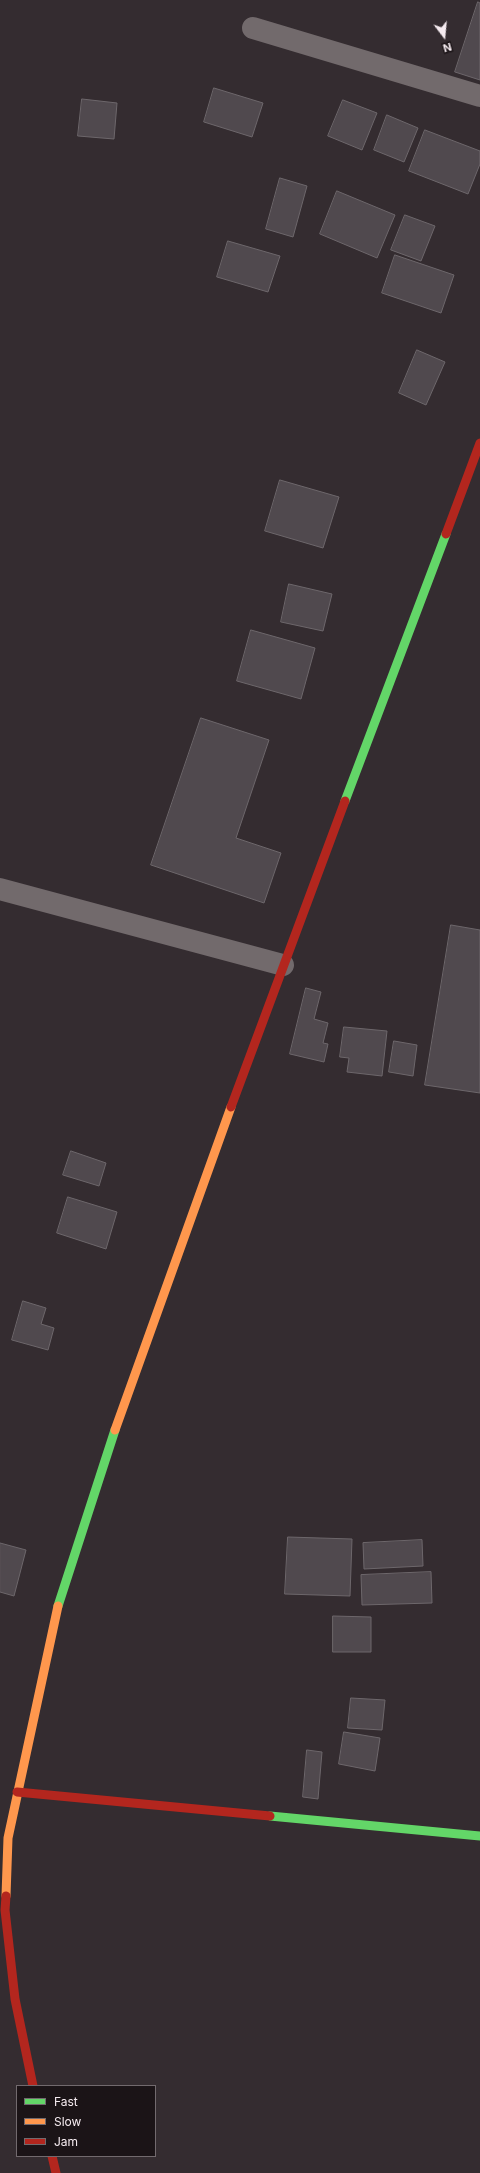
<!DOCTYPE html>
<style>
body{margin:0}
#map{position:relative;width:480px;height:2173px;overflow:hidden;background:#342c30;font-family:Inter,sans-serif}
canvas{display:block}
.legend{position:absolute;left:16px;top:2085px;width:140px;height:72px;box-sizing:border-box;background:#1b1417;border:1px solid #726a6e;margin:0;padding:5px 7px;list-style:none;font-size:12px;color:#f5ebf0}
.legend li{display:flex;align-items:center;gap:8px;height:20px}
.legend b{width:20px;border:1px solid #726a6e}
.north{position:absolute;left:424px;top:16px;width:40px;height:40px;-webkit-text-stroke:3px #1b1417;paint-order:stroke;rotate:164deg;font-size:11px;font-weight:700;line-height:16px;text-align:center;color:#f5ebf0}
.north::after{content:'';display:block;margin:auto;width:14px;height:18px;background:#f5ebf0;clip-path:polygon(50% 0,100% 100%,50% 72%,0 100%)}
</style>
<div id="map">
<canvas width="480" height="2173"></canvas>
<ul class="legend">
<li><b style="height:5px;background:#63d668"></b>Fast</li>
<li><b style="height:5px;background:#ff974d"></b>Slow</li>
<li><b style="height:5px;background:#b3261e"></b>Jam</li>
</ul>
<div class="north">N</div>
</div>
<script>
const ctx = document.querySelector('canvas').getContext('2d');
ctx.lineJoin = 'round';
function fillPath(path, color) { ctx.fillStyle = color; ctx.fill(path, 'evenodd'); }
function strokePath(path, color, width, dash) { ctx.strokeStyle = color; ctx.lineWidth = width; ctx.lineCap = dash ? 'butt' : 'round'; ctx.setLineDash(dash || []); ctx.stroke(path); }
const building = new Path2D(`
 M478,2L480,3V80L455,72Z
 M214,88L263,103L252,137L204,122Z
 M82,99L117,103L114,139L78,136Z
 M343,100L377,113L362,150L328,136Z
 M387,115L418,128L404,162L374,150Z
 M425,130L480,151V164L468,194L409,171Z
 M280,178L307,186L293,237L266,229Z
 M337,191L395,215L377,258L320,234Z
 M405,215L435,226L421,261L391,250Z
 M228,241L280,256L268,292L217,277Z
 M395,255L454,275L441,313L382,293Z
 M417,350L445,362L426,405L399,393Z
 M280,480L339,497L323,548L265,531Z
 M289,584L332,594L323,631L281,622Z
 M251,630L315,648L301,699L237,681Z
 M201,718L269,740L236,838L281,853L264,903L151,865Z
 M451,925L480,930V1093L425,1085Z
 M306,988L321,992L314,1019L328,1023L323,1043L328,1044L324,1062L290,1054Z
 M344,1027L387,1031L382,1076L347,1072L349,1058L340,1057Z
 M394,1041L417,1045L413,1076L389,1072Z
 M71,1151L106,1163L99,1186L63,1175Z
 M68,1197L117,1212L106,1249L57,1233Z
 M23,1301L46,1308L41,1324L54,1328L48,1350L12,1340Z
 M288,1537L352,1539L350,1596L285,1594Z
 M422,1540L423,1566L364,1569L363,1543Z
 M0,1543L26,1550L14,1596L0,1592Z
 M431,1572L432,1603L362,1605L361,1575Z
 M333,1616L371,1617V1652H333Z
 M351,1698L385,1700L382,1730L348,1728Z
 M344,1732L380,1738L375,1771L339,1764Z
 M307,1750L322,1752L318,1799L303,1797Z`);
fillPath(building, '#50494e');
strokePath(building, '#6d676b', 1);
strokePath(new Path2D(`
 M253,28L480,96
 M0,889L283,965`), '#726a6c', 22);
strokePath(new Path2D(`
 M345,801L446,534
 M58,1606L115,1430
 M270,1816L480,1836`), '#63d668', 9);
strokePath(new Path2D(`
 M115,1430L231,1107
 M6,1896L8,1838L58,1606`), '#ff974d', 9);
strokePath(new Path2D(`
 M446,534L480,443
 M231,1107L345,801
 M17,1792L270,1816
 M6,1896L5,1910L15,1999L33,2086
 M52,2156L56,2173`), '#b3261e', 9);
</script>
